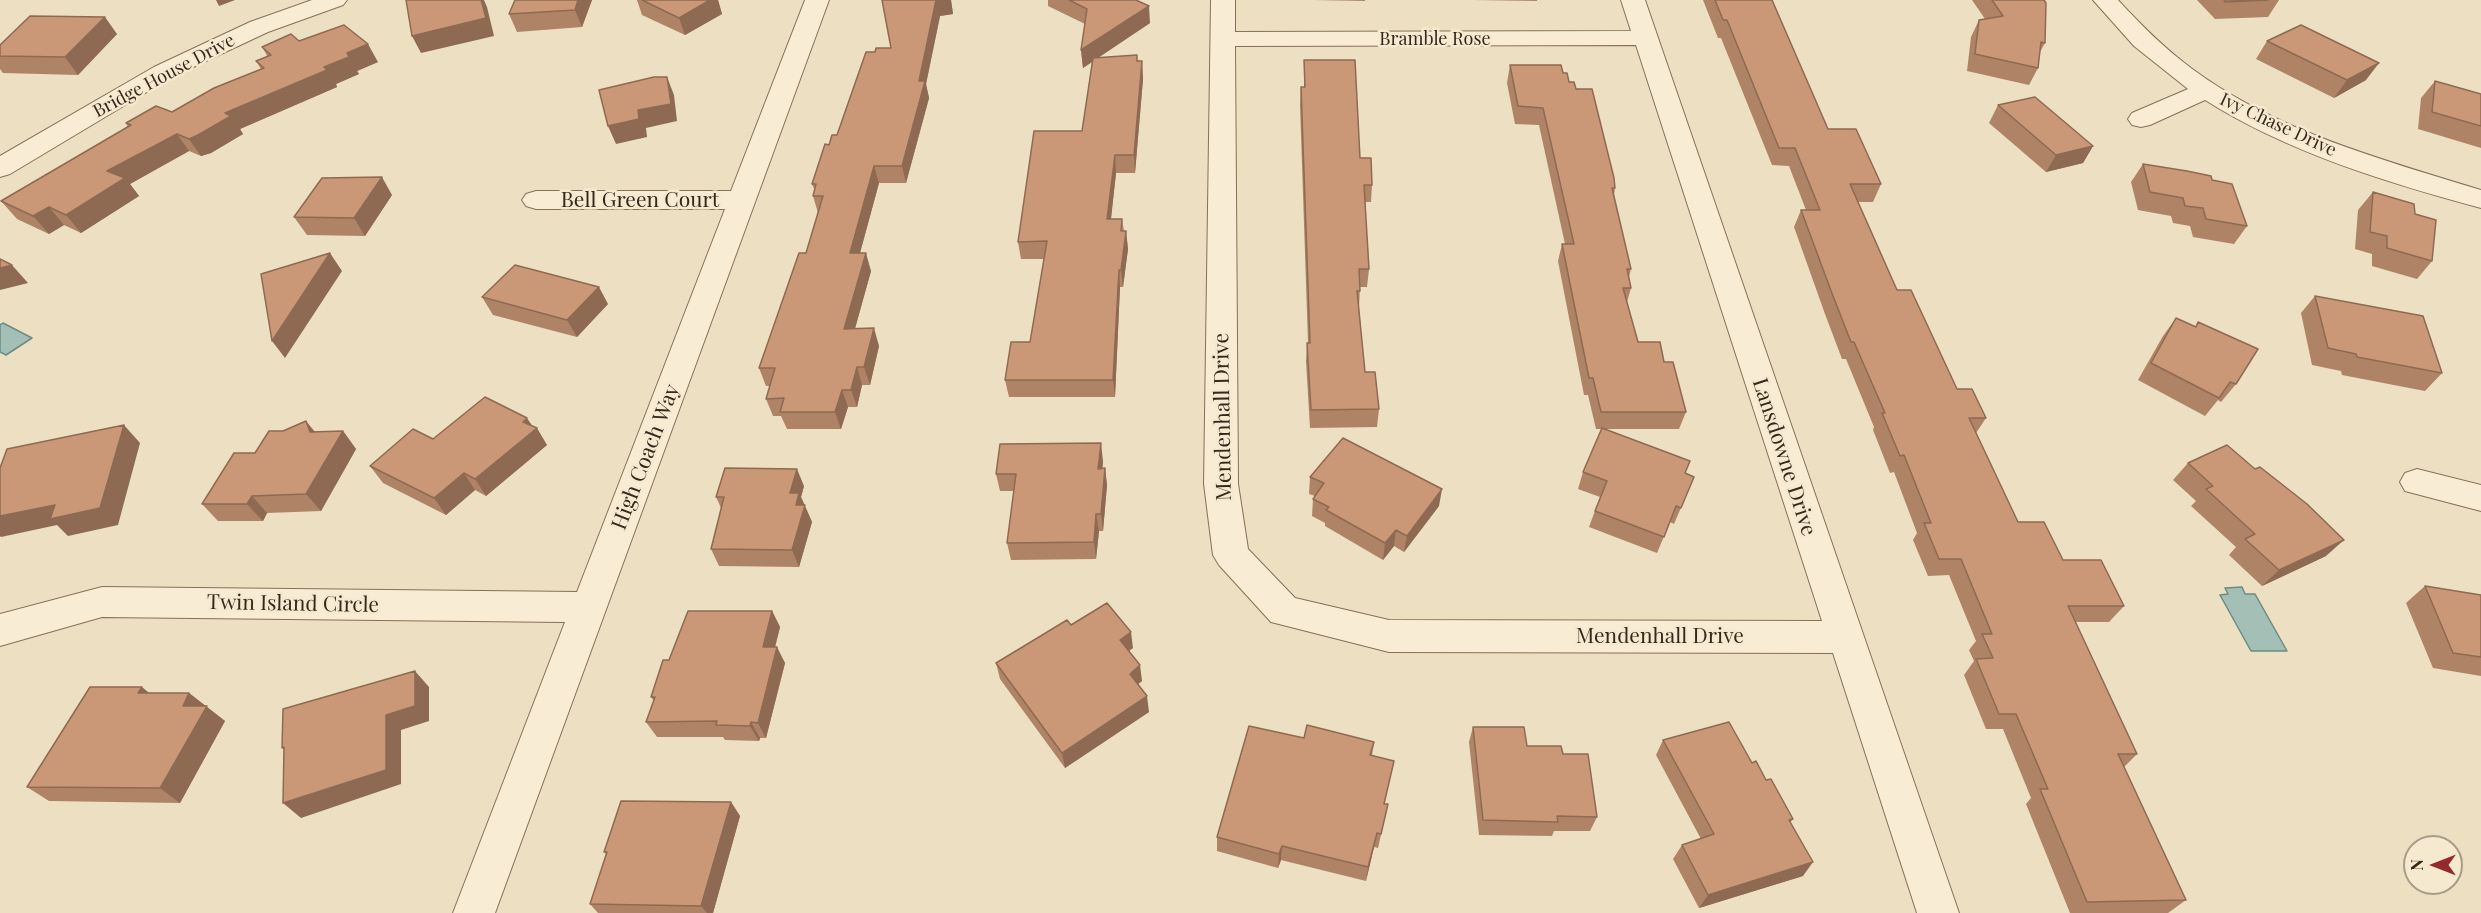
<!DOCTYPE html>
<style>
body{margin:0}
#map{position:relative;width:2481px;height:913px;overflow:hidden;background:#eddfc1;font-family:"Playfair Display",serif}
canvas{display:block}
.north{position:absolute;left:2403px;top:835px;width:60px;height:60px;box-sizing:border-box;background:#f5e9d0;border:2px solid #a99c88;border-radius:50%;rotate:270deg;font-size:16px;font-weight:700;line-height:24px;text-align:center;color:#36281d}
.north::after{content:'';display:block;margin:auto;width:21px;height:27px;background:#942a2d;clip-path:polygon(50% 0,100% 100%,50% 72%,0 100%)}
</style>
<div id="map">
<canvas width="2481" height="913"></canvas>
<div class="north">N</div>
</div>
<script>
const ctx = document.querySelector('canvas').getContext('2d');
ctx.lineJoin = 'round';
function fillPath(path, color) { ctx.fillStyle = color; ctx.fill(path, 'evenodd'); }
function strokePath(path, color, width, dash) { ctx.strokeStyle = color; ctx.lineWidth = width; ctx.lineCap = dash ? 'butt' : 'round'; ctx.setLineDash(dash || []); ctx.stroke(path); }
function write(font, color, halo, rows, align = 'center') {
  ctx.font = font + ' "Playfair Display",serif'; ctx.lineWidth = 5; ctx.setLineDash([]); ctx.textBaseline = 'middle'; ctx.strokeStyle = halo; ctx.fillStyle = color; for (const [text, x, y, turn = 0] of rows) {
    ctx.save(); ctx.translate(x, y); ctx.rotate((+turn || 0) * Math.PI / 180); ctx.textAlign = isNaN(turn) ? turn : align; if (halo) ctx.strokeText(text, 0, 0); ctx.fillText(text, 0, 0); ctx.restore();
  }
}
const water = new Path2D(`
 M3,323L32,338L6,355L0,352V325Z
 M2242,587L2245,594H2255L2287,651H2251L2220,595L2228,594L2225,588Z`);
fillPath(water, '#a3bfb6');
strokePath(water, '#6b8d83', 1.5);
const minor = new Path2D(`
 M312,0H347L343,5L268,32L172,77L10,174L0,177V156L154,67L250,22Z
 M805,0H829L495,913H453L565,622L102,617L0,646V614L102,587L577,592L725,209H536L526,206L522,200L526,194L536,191H731Z
 M1211,0H1235V32L1631,31L1621,0H1645L1959,913H1917L1833,653L1389,652L1271,622L1219,565L1213,555L1204,484ZM1636,45L1822,621L1389,620L1295,598L1248,549L1238,484L1235,46Z
 M2093,0H2118C2141,25 2164,48 2191,68C2275,131 2383,160 2481,190V208C2388,183 2287,152 2205,100L2150,125L2141,127L2132,125L2128,119L2132,113L2188,89L2134,46Z
 M2417,469L2481,485V511L2405,491L2400,482L2405,473Z`);
strokePath(minor, '#867059', 2);
fillPath(minor, '#f8ecd4');
fillPath(new Path2D(`
 M515,0H592L582,27L517,32L509,14Z
 M637,0H718L722,14L685,35L642,15Z
 M882,0H951L953,14L940,16L926,84L929,98L906,183H879L860,253L871,271L855,329L879,346L870,385H862L857,407H848L841,429H787L781,416H773L766,399L770,386H766L759,368L806,253L818,213L813,196L815,191L812,184L829,145L837,135L875,52L891,48Z
 M1048,0H1136L1150,23L1099,57L1142,61L1143,79L1135,173H1116L1111,219H1122L1124,231H1126L1128,249L1123,287H1120L1115,397H1009L1005,380L1030,342L1044,259H1021L1018,242L1082,131L1092,62L1083,68L1081,50L1085,24L1048,6Z
 M1313,0H1365V1Z
 M1473,0H1537V1Z
 M1703,0H1772L1828,129L1881,184L1873,202H1858L1897,290L1957,389L1986,418L1976,433L2018,522L2063,560L2124,606L2109,622H2075L2137,754L2124,767L2186,900L2168,913H2070L2026,804L2031,798L2003,729H1986L1964,675L1974,661L1969,650L1976,641L1949,575L1928,576L1913,540L1917,533L1894,472L1890,473L1873,430L1874,427L1846,359H1842L1825,314L1794,227L1801,210H1806L1789,166L1772,165L1721,38H1718Z
 M1972,0H2044L2045,43L2040,52L2038,68L2029,85L1967,71L1971,37L1979,20L1985,19Z
 M2197,0H2279L2268,17L2215,19Z
 M117,34L78,75L3,73L0,69V45Z
 M299,41L378,62L357,71L359,74L336,84L337,87L240,129L243,134L211,153L201,156L189,151L130,184L139,196L81,233L64,225L49,234L17,219L1,201L128,127L126,123L172,112L261,69L256,61L268,57L262,47Z
 M2267,41L2366,80L2334,98L2256,59Z
 M1304,60L1360,158L1372,185L1371,202H1365L1369,269L1367,287H1360L1359,308L1365,372L1379,409L1377,427L1310,428L1306,361L1307,343H1308L1300,105L1301,87H1304Z
 M1510,65L1563,73L1569,82L1576,89L1615,188L1614,195L1631,269L1629,277L1631,288L1627,302L1638,342L1664,362L1686,412L1679,429H1606L1685,473L1694,477L1674,524L1670,522L1657,553L1589,527L1600,497L1578,489L1583,472L1601,429H1596L1588,395H1584L1558,261L1562,244H1565L1539,125L1515,124L1507,83Z
 M2435,81L2481,94V148L2418,129L2421,98Z
 M1998,105L2093,146L2083,163L2046,172L1989,123Z
 M2143,164L2212,180L2247,226L2234,244L2193,237L2190,226L2173,223L2171,216L2138,210L2131,182Z
 M2373,192L2415,214L2432,261L2417,279L2372,266V254L2355,249L2358,210Z
 M392,195L365,236L307,235L294,217Z
 M2315,296L2442,373L2425,391L2342,375L2341,371L2312,365L2301,313Z
 M482,297L608,304L577,337L493,315Z
 M2176,318L2195,327L2198,322L2236,384L2221,402L2218,400L2205,416L2138,380L2163,336Z
 M532,426L547,445L486,496L475,490L446,515L383,483L370,466L433,439Z
 M343,431L356,449L321,511L267,513L263,521H218L202,504L255,453L315,432Z
 M1103,461L1102,469L1105,468L1107,485L1103,531H1099L1096,559L1011,560L1007,543L1014,491H1000L996,474Z
 M2188,463L2326,556L2262,586L2229,555L2236,547L2191,506L2196,501L2173,480Z
 M1310,477L1439,506L1404,552L1394,546L1383,560L1325,526V523L1312,516L1313,499L1315,496L1309,494Z
 M804,486L801,497L812,522L799,567L719,566L711,549L721,508L716,497Z
 M2425,586L2481,595V676L2433,668L2406,603Z
 M772,611L780,627L775,647L785,663L766,738H760L759,741L725,740L723,737H657L646,722L654,701L651,697L669,660Z
 M1071,625L1133,648L1129,651L1142,681L1138,684L1149,712L1065,768L1000,679L996,663Z
 M150,693H189L225,721L180,803L49,801L27,787Z
 M1473,727L1527,746L1563,754L1597,817L1590,831H1554L1552,836L1479,835L1469,742Z
 M1304,738L1374,742L1372,756L1385,804H1388L1378,848L1374,847L1366,881L1281,860L1278,868L1217,851V837Z
 M1663,740L1752,763L1766,780L1793,819L1790,823L1803,876L1699,908L1673,859L1682,845L1701,839L1656,755Z
 M731,802L740,816L713,913H598L590,904L606,854L604,852Z`), '#af8366');
fillPath(new Path2D(`
 M216,0H235L219,6Z
 M481,0H484L487,7L494,36L421,53L412,36Z
 M578,0H592L582,27L575,10Z
 M710,0H718L722,14L685,35L679,18Z
 M936,0H951L953,14L940,16L926,84L929,98L906,183L902,166Z
 M1149,6L1150,23L1083,68L1081,50Z
 M105,17L117,34L78,75L65,57Z
 M368,44L378,62L357,71L359,74L336,84L337,87L240,129L243,134L211,153L201,156L189,139L225,113L324,67L347,53Z
 M1142,61L1143,79L1135,173L1134,155Z
 M2379,63L2366,80L2334,98L2347,80Z
 M667,77L674,95L677,121L646,128L647,137L616,144L608,126L638,110Z
 M177,134L189,151L130,184L139,196L81,233L66,215L107,171Z
 M2093,146L2083,163L2046,172L2056,155Z
 M1115,155L1116,173L1109,236L1107,219Z
 M874,166L879,183L855,271L850,253Z
 M382,177L392,195L365,236L354,218Z
 M49,207L64,225L49,234L33,216Z
 M1126,231L1128,249L1123,287L1121,270Z
 M330,253L342,271L285,358L272,341Z
 M866,253L871,271L850,346L844,329Z
 M12,265L28,283L0,290V268Z
 M1119,270L1120,287L1115,397L1113,380Z
 M599,287L608,304L577,337L567,320Z
 M874,328L879,346L870,385L864,367Z
 M857,367L862,385L857,407L851,390Z
 M842,390L848,407L841,429L835,412Z
 M527,418L535,430L537,428L547,445L486,496L475,479Z
 M306,421L320,438L310,432Z
 M124,425L140,443L118,525L68,536L57,525L1,537L0,536V516Z
 M343,431L356,449L321,511L306,494Z
 M1101,443L1103,461L1101,486L1098,469Z
 M1105,468L1107,485L1103,531L1101,514Z
 M797,469L804,486L801,497L812,522L799,567L792,550L790,493Z
 M464,473L475,490L446,515L434,498Z
 M1442,489L1439,506L1404,552L1407,536Z
 M252,496L267,513L263,521L247,504Z
 M1096,514L1099,531L1096,559L1094,542Z
 M1396,530L1394,546L1383,560L1385,543Z
 M2344,540L2326,556L2262,586L2279,570Z
 M772,611L780,627L771,663L763,647Z
 M1131,632L1133,648L1122,655L1120,640Z
 M777,647L785,663L766,738L758,723Z
 M1140,665L1142,681L1131,690L1130,674Z
 M415,671L429,687V721L401,730V784L301,818L283,803L386,715Z
 M142,687L161,703L138,693Z
 M189,693L225,721L180,803L160,788L183,706Z
 M1147,696L1149,712L1065,768L1062,753Z
 M751,722L760,738L759,741L750,726Z
 M731,802L740,816L713,913H707L701,906Z
 M1377,833L1374,847L1366,881L1368,867Z
 M1282,846L1281,860L1278,868L1279,854Z
 M1813,862L1803,876L1699,908L1708,895Z`), '#8e6a53');
const building = new Path2D(`
 M406,0H481L486,18L412,36Z
 M515,0H578L575,10L509,14Z
 M642,0H710L679,18Z
 M882,0H936L919,81H925L902,166H874L850,253H866L844,329L874,328L864,367H857L851,390H842L835,412H780L784,398L766,399L775,368H759L799,253H806L823,196H813L816,184H812L825,144L829,145L832,135H837L866,52H875L876,48H891Z
 M1069,0H1136L1149,6L1081,50L1087,9Z
 M1715,0H1772L1828,129H1856L1881,184H1850L1897,290H1911L1957,389H1972L1986,418H1969L2018,522H2044L2063,560H2101L2124,606H2068L2137,754H2118L2186,900L2087,902L2040,789H2048L2016,714H1999L1976,659L1993,658L1982,634H1992L1961,559H1939L1924,523H1931L1904,455L1900,456L1882,413H1885L1854,342H1851L1833,296L1801,210H1820L1795,148H1779L1727,20H1723Z
 M1992,0H2044L2046,3L2045,43L2041,42L2038,68L1975,54L1979,20L2003,16Z
 M2224,0H2268L2225,2Z
 M30,16L105,17L65,57L0,56V45Z
 M344,25L368,44L347,53L349,57L324,67L327,70L225,113L231,116L198,135L189,139L177,134L107,171L125,178L66,215L49,207L33,216L1,201L131,125L126,123L156,106L172,112L214,88L264,68L256,61L271,55L262,47L291,34L299,41Z
 M2301,25L2379,63L2347,80L2267,41Z
 M1137,55V61H1142L1134,155H1115L1107,219H1122L1121,231H1126L1121,270H1119L1113,380H1005L1011,342H1030L1047,241L1018,242L1034,131H1082L1093,58Z
 M1304,60H1355L1360,158H1371L1372,185H1364L1369,269H1359L1360,291H1357L1365,372H1375L1379,409L1311,410L1307,343H1310L1301,87H1305Z
 M1510,65H1561L1563,73H1567L1569,82H1574L1576,89H1592L1614,178L1615,188H1612L1631,269H1627L1631,288H1623L1638,342H1660L1664,362H1673L1686,412H1601L1593,378H1589L1562,244H1574L1543,108L1518,106Z
 M654,77H667L671,104L638,110L639,119L608,126L599,90Z
 M2435,81L2481,94V126L2432,112Z
 M2035,97L2093,146L2056,155L1998,105Z
 M2143,164L2187,171L2211,176L2212,180L2232,184L2247,226L2206,219L2203,208L2185,206L2183,198L2150,192Z
 M382,177L354,218L294,217L322,178Z
 M2373,192L2414,204L2415,214L2436,220L2432,261L2387,248V236L2370,232Z
 M330,253L272,341L261,274Z
 M0,259L12,265L0,268Z
 M515,265L599,287L567,320L482,297Z
 M2315,296L2423,316L2442,373L2357,357L2356,354L2328,348Z
 M2176,318L2196,327L2198,322L2258,349L2236,384L2230,382L2219,398L2151,363Z
 M485,397L527,418L523,422L537,428L475,479L464,473L434,498L370,466L413,429L433,439Z
 M306,421L310,432L343,431L306,494L252,496L247,504H202L234,453H255L269,431H283Z
 M124,425L100,508L50,519L55,505L0,516V468L7,449Z
 M1602,428L1690,461L1685,473L1694,477L1681,508L1676,506L1664,537L1595,511L1607,481L1583,472Z
 M1343,438L1442,489L1407,536L1396,530L1385,543L1326,510L1329,507L1313,499L1324,483L1310,477Z
 M1101,443L1098,469L1105,468L1101,514H1096L1094,542L1007,543L1016,474H996L1000,444Z
 M2227,445L2255,469L2260,467L2307,504L2344,540L2279,570L2245,539L2255,534L2206,489L2213,486L2188,463Z
 M725,468L797,469L790,493H799L796,505H805L792,550L711,549L724,497H716Z
 M2425,586L2481,595V657L2453,653Z
 M1107,603L1131,632L1120,640L1140,665L1130,674L1147,696L1062,753L996,663L1067,620L1071,625Z
 M688,611H772L763,647H777L758,723L751,722L750,726L716,725L717,721L646,722L655,697H651L663,660H669Z
 M415,671V706L386,715V770L283,803L284,747L282,748L283,709Z
 M90,687H142L138,693H189L183,706H207L160,788L27,787Z
 M1729,722L1752,763L1756,761L1766,780L1771,779L1793,819L1789,820L1813,862L1708,895L1682,845L1714,834L1663,740Z
 M1307,725L1374,742L1370,755L1394,761L1384,804H1388L1381,834L1377,833L1368,867L1282,846L1279,854L1217,837L1249,726L1304,738Z
 M1473,727H1524L1527,746H1561L1563,754H1588L1597,817L1557,816L1558,822L1483,820Z
 M621,801L731,802L701,906L590,904L607,852H604Z`);
fillPath(building, '#cb9877');
strokePath(building, '#8e6a53', 1.5);
write('18px', '#36281d', '#f5e9d0', [
 ["Bramble Rose",1435,39],
 ["Bridge House Drive",164,76,-28],
 ["Ivy Chase Drive",2278,125,25]
]);
write('21px', '#36281d', '#f5e9d0', [
 ["Bell Green Court",640,200],
 ["Mendenhall Drive",1223,417,-91],
 ["High Coach Way",646,457,-69],
 ["Lansdowne Drive",1784,457,72],
 ["Twin Island Circle",293,604,1],
 ["Mendenhall Drive",1660,636]
]);
</script>
